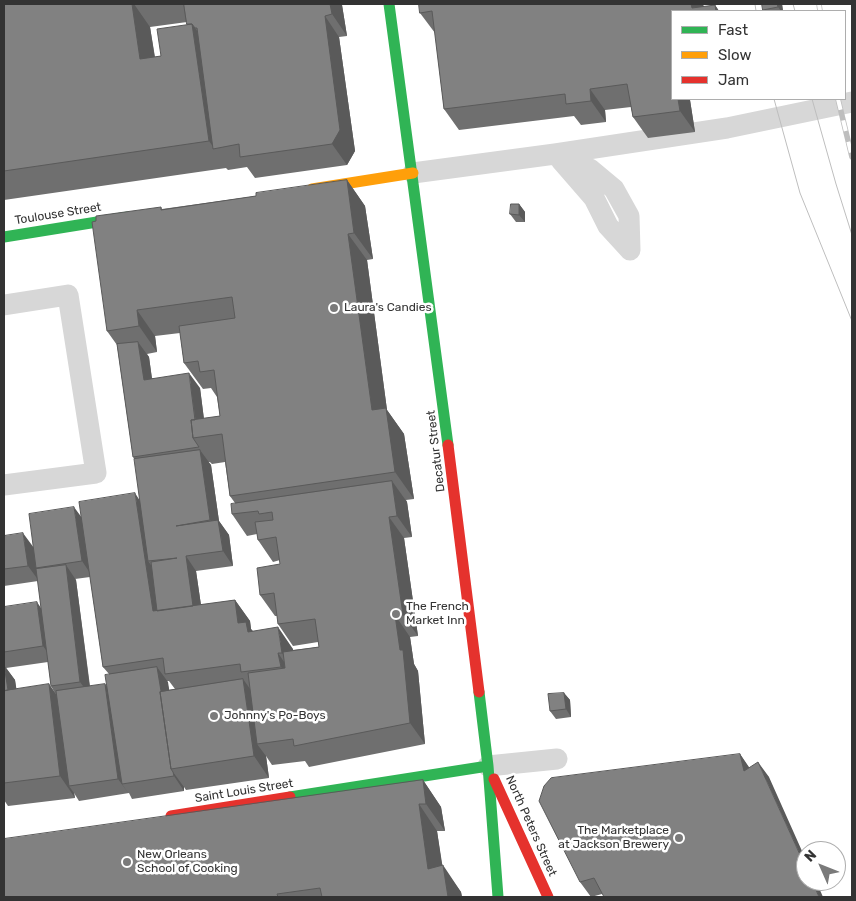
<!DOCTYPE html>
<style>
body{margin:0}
#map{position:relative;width:856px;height:901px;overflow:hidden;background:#fff;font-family:Rubik,sans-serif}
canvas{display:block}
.frame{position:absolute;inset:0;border:5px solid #333;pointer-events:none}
.legend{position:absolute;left:671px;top:10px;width:175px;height:90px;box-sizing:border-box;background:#fff;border:1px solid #adadad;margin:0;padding:6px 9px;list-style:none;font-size:15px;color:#333}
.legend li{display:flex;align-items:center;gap:10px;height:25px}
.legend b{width:25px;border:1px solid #adadad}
.north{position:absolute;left:796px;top:841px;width:50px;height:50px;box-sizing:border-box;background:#fff;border:1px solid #adadad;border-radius:50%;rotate:314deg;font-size:14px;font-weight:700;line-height:20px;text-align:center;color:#333}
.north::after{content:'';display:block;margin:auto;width:18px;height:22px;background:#7a7a7a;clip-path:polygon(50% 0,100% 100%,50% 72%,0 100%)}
</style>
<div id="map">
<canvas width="856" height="901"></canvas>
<div class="frame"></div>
<ul class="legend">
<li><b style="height:6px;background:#30b455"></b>Fast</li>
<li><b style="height:6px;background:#ff9f0a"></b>Slow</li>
<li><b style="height:6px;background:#e5322d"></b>Jam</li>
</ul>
<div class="north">N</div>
</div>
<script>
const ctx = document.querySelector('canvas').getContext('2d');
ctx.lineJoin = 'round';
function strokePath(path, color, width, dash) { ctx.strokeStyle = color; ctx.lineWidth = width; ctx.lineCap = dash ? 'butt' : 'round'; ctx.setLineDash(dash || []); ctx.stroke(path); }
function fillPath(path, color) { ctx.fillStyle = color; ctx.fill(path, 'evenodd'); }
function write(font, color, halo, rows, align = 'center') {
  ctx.font = font + ' Rubik,sans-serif'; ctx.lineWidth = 5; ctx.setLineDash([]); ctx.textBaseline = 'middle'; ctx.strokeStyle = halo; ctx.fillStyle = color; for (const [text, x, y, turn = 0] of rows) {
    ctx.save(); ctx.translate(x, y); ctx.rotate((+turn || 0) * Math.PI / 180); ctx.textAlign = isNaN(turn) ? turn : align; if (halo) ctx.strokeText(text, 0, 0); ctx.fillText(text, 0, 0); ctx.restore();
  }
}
strokePath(new Path2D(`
 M556,154L590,169L614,189L629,216L630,250
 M561,160L594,198L608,226L630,250
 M413,173L555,154L727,128L852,102
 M4,305L68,295L96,473L4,485
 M488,766L557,759`), '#d7d7d7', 21);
strokePath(new Path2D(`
 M389,4L448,445
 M4,237L128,217
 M479,692L488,766L498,897
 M290,797L488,766`), '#30b455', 11);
strokePath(new Path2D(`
 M312,189L413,173`), '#ff9f0a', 11);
strokePath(new Path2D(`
 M448,445L479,692
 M494,779L548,897
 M171,816L290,797`), '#e5322d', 11);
strokePath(new Path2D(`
 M755,4L756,11
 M793,4L795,11
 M774,99L800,193L852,321
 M812,99L836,184L852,235`), '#bebebe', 1);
const rail = new Path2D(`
 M819,4L820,11
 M838,99L852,157`);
strokePath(rail, '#bebebe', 5.5);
strokePath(rail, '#fff', 4, [11]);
fillPath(new Path2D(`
 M4,4H330L342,5L347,36L339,37L355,151L347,165L255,178L247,167L228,170L226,168L4,200ZM187,22V24L161,56L155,57L150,27Z
 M419,4H703L704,7L715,5L719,11H672V99H702L690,100L695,132L648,138L633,117L631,107L605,110L606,122L581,125L574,116L459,130L444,109L435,33L420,13Z
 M762,4H782L783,11H764L763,10Z
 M347,180L365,206L373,259L367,260L387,410L404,434L414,499L406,500L407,502L412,537L404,538L418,636L410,637L414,664L418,671L425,744L309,767L305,761L272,765L266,756L269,778L186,790L184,787V791L132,799L129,793L79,801L74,793L75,798L8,806L4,800V607L41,608L38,581L4,586V536L34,548L81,517L140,501L135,459L133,457L117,345L107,331L161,207L162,209L256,196ZM180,333L184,363L203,389L211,388L217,397L220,416L204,419L200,388L152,378L149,357L147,354L157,352L155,336ZM209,461L212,464L225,462L230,496L235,503L232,514L247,536L257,534L258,540L273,562L280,560V564L260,595L275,616H277L278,624L293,646L318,642L319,647L293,650V649L253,631L251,629L250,621L235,600L201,605L196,571L233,566L229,535L219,521L211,465L208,462H210ZM90,577L103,667L109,674L107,686L105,684L90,686L76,580L75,579ZM48,662L51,686L56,695L49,684L16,689L15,680L6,668ZM167,681H169L175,689L169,690Z
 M519,204L525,212V222H516L510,214Z
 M564,693L570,700L571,717L556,719L550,711Z
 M740,754L749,768L769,777L602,894L591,897L580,882Z
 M423,780L441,807L445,831H437L442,866L461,892L462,897H4Z`), '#6f6f6f');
fillPath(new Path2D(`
 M132,4H134L150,27L159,85L140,59Z
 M330,4H341L342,5L347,36L332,14Z
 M691,4H703L704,11L692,8Z
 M777,4H782L783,11H781L778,7Z
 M715,5L719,11H716Z
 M325,16L339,37L355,151L347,165L332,144Z
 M192,24L211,50L214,148L209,141Z
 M590,89L605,110L606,122L591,101Z
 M678,99H689L690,100L695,132L680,111Z
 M347,180L365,206L373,259L354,233Z
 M519,204L525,212V222L519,215Z
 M348,234L367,260L387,410L404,434L414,499L395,472L372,410Z
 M137,310L155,336L157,352L139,326Z
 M138,342L149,357L154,395L144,380Z
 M189,373L200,388L206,436L198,437Z
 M200,450L211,465L219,521L229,535L233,566L223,551L221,535L210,520Z
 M392,481L407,502L412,537L397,516Z
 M135,493L149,515L148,561L159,576L158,617L153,611Z
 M74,507L85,522L92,576L82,561Z
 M389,517L404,538L418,636L403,615Z
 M23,533L34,548L39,581L28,566Z
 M186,556L196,571L204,626L193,611Z
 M66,565L76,580L91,697L80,682Z
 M235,600L250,621L251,629L261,643L263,653L238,623Z
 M37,602L47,617L54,661L43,646Z
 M395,615L410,637L414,664L418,671L425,744L410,723Z
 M278,627L293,649L297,674L282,653Z
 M278,653L293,675L295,688L281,667Z
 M4,665L15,680L20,711L9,696Z
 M157,667L168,682L181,767L173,768Z
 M243,679L258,700L257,744L266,756L269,778L254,756Z
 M49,684L64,706L69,786L74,793L75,798L60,776Z
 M105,684L116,699L122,784L129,794L118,779Z
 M564,693L570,700L571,717L566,709Z
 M740,754L751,770L744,771Z
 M758,762L769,777L806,860V868Z
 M173,772L184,787V791L174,776Z
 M423,780L441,807L445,831L426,804Z
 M419,804L437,831L447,895L428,869Z
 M443,865L461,892L462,897H448Z
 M812,881H816L823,897H819Z`), '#5a5a5a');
const building = new Path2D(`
 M4,4H132L140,59L161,56L157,29L192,24L209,141L4,171Z
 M184,4H330L332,14L325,16L340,130L332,144L240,157L239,144L213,149L197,28H195L192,24H187Z
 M419,4H691L692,8L715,5L716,11H672V99H678L680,111L633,117L627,84L590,89L591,101L566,104L565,94L444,109L432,11L420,13Z
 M762,4H777L778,7L763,10Z
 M347,180L354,233L348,234L372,410L386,408L395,472L230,496L222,434L193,438L191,420L220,416L214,370L200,372L198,361L184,363L179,326L235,318L232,297L137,310L139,326L107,331L92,222L96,221V216L161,207V210L256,196V193Z
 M511,204H519V215L510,214Z
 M138,342L144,380L189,373L195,420H191L193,438L199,447L133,457L117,344Z
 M200,450L210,520L176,526L218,520L223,551L186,556L193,606L157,611L151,562L177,558L148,561L134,459Z
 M392,481L397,516L389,517L403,615H395L400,650H403L410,723L294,746L293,739L257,744L248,673L285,668L283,652L319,647L315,619L278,624L274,593L260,595L257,568L280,564L276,537L258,540L255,522L273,520L272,512L259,514L258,511L232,514L231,504Z
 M135,493L153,611L235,600L238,623L246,622L248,632L278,627L282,653H278L281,667L241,672L240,664L165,674L163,658L103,667L79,502Z
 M74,507L82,561L36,568L29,514Z
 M23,533L28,566L4,569V536Z
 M66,565L80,682L51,686L36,569Z
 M37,602L43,646L4,652V607Z
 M4,665L8,690L4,691Z
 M157,667L161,691L160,692L171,769L173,772L174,776L122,784L105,675Z
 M243,679L254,756L171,769L160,692Z
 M49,684L60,776L4,783V691Z
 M105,684L118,779L69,786L56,691Z
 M564,693L566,709L550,711L548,694Z
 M740,754L744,771L758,762L806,868V881H812L819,897H604L594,878L580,882L539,801L544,786L551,778Z
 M423,780L426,804H419L428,869L443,865L448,897H322L320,888L277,894L278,897H4V839Z`);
fillPath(building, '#818181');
strokePath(building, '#5a5a5a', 1);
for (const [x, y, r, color] of [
 [334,308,5,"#7a7a7a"],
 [396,614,5,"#7a7a7a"],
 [214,716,5,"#7a7a7a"],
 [679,838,5,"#7a7a7a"],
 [127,862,5,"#7a7a7a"]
]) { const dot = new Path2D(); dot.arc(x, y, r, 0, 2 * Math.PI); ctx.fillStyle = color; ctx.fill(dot); strokePath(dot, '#fff', 2); }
write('12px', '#333', '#fff', [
 ["Toulouse Street",58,214,-9],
 ["Decatur Street",436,451,-97],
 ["Saint Louis Street",244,791,-9],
 ["North Peters Street",531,826,66]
]);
write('12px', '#333', '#fff', [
 ["Laura's Candies",344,308],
 ["The French",406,607],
 ["Market Inn",406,621],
 ["Johnny's Po-Boys",224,716],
 ["The Marketplace",669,831,"right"],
 ["at Jackson Brewery",669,845,"right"],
 ["New Orleans",137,855],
 ["School of Cooking",137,869]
], 'left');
</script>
